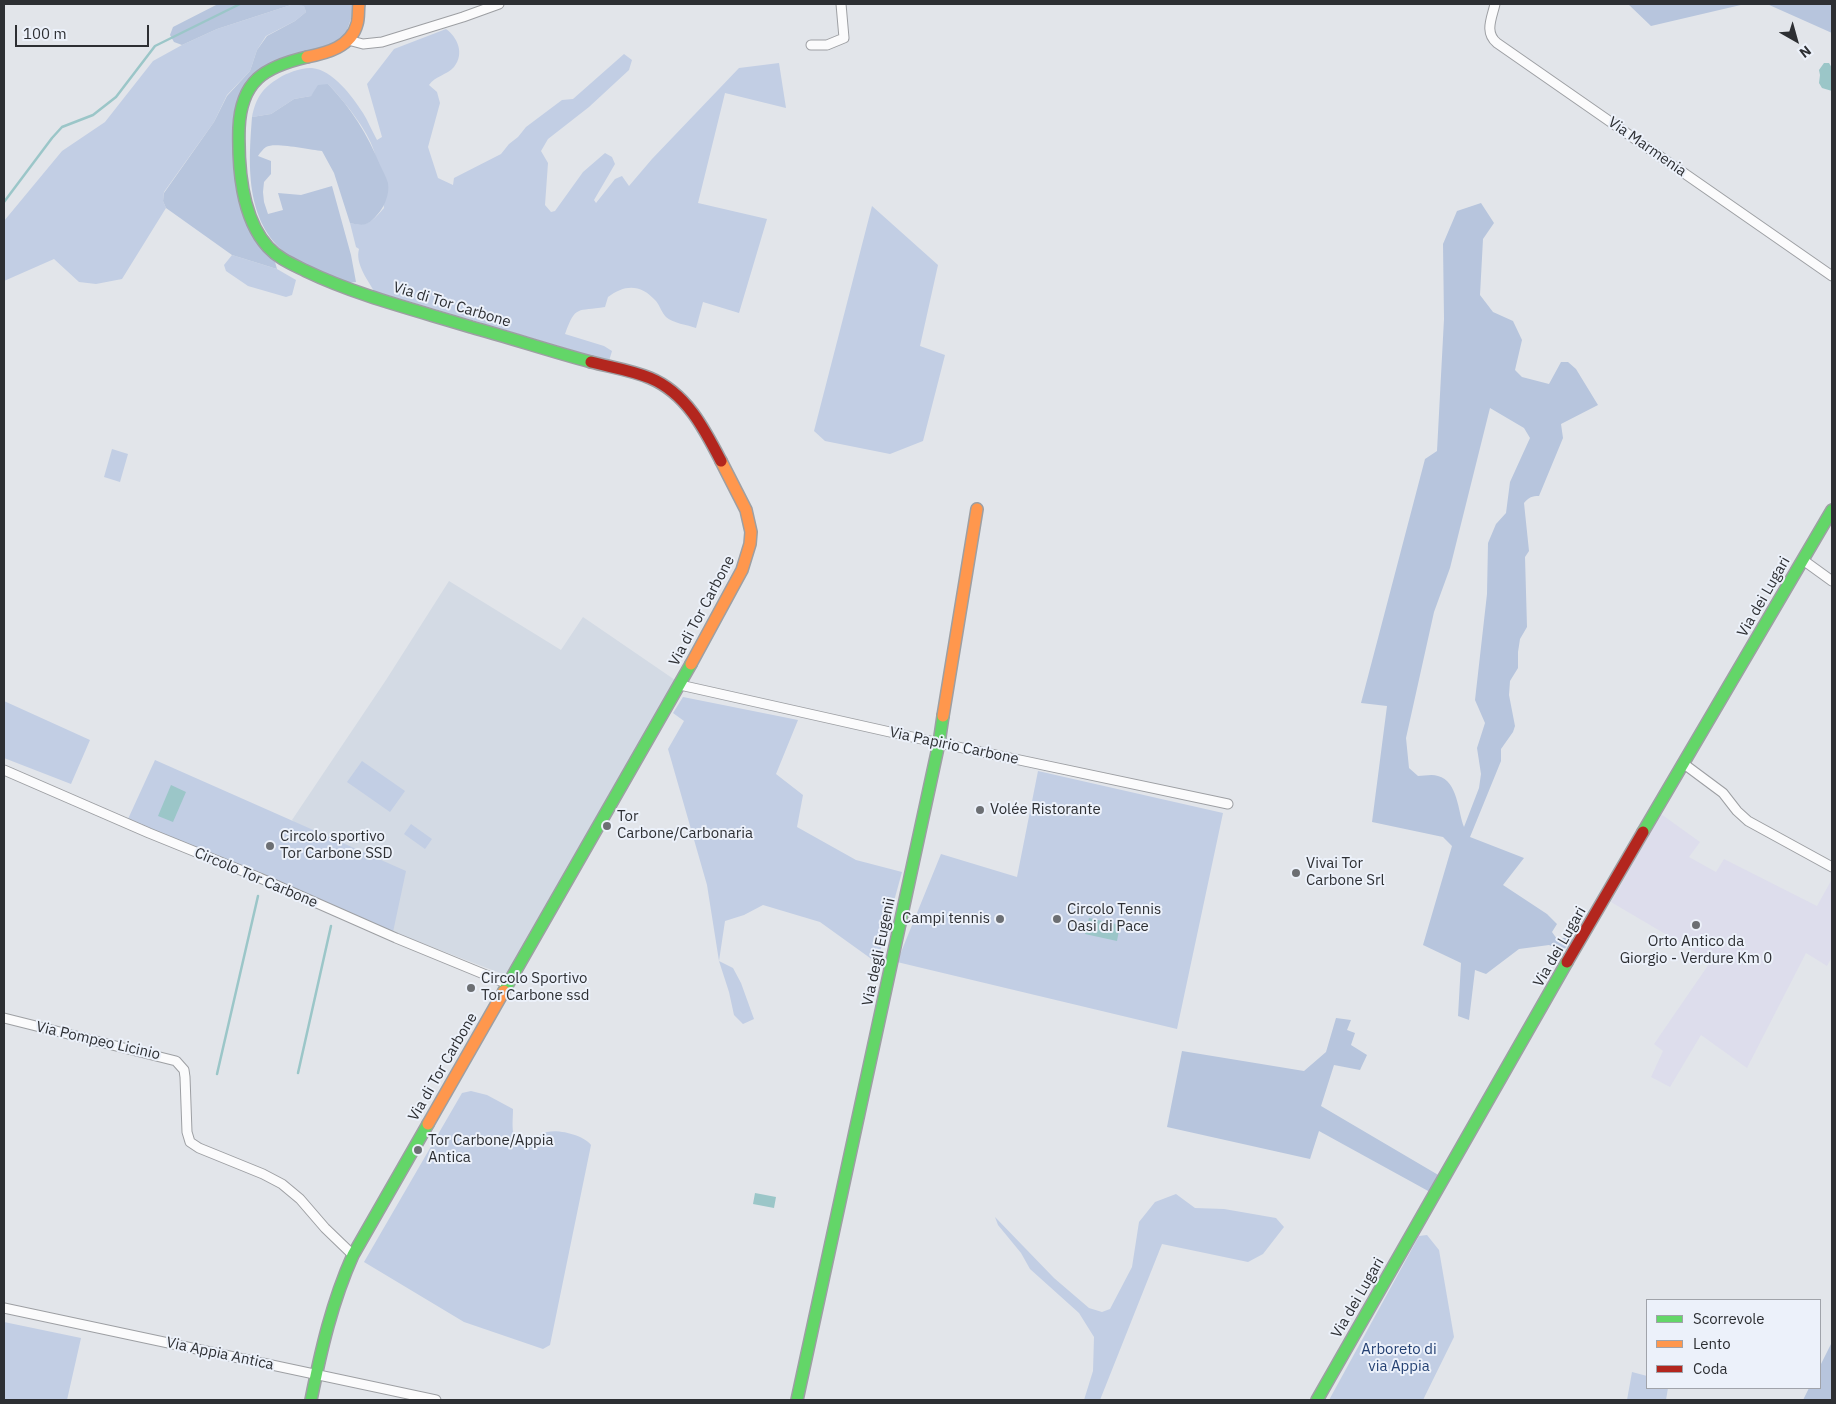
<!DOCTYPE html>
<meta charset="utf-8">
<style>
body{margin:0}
#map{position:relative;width:1836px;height:1404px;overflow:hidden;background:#e2e5ea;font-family:"IBM Plex Sans",sans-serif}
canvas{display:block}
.frame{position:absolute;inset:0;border:5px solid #2d2f33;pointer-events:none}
.legend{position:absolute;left:1646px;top:1299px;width:175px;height:90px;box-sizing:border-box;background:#ecf1fa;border:1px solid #a0a3aa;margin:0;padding:6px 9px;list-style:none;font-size:15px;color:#2d2f33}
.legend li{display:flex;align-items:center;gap:10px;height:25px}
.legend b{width:25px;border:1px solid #a0a3aa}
.north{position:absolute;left:1771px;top:15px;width:50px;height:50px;-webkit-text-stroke:4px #ecf1fa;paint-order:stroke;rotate:142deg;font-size:14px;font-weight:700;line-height:20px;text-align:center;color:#2d2f33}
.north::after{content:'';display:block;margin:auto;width:18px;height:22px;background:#2d2f33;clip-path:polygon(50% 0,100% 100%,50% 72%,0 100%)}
.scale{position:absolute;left:15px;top:25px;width:134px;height:22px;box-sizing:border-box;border:2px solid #2d2f33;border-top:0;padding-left:6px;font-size:15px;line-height:18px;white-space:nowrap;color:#2d2f33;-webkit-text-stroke:4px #ecf1fa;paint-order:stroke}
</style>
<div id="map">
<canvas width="1836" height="1404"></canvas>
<div class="frame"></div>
<ul class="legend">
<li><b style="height:6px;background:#63d668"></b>Scorrevole</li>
<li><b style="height:6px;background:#ff974d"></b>Lento</li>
<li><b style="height:6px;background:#b3261e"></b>Coda</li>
</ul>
<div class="north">N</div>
<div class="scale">100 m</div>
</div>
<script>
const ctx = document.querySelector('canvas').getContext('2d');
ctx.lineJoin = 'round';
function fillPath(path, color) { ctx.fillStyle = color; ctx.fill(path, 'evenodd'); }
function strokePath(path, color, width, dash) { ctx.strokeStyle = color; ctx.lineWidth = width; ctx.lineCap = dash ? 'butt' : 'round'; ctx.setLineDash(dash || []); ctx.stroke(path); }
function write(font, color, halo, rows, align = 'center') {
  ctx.font = font + ' "IBM Plex Sans",sans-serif'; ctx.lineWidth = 4; ctx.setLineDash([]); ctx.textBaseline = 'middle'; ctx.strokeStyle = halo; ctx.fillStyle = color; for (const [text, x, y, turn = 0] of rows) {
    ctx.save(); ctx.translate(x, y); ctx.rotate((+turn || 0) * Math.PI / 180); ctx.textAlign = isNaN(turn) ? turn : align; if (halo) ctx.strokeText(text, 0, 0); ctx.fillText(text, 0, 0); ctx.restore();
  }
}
fillPath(new Path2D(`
 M1661,814L1700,842L1689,857L1716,872L1724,859L1817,906L1832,879V957L1827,966L1806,953L1747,1068L1701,1035L1670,1087L1651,1077L1663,1051L1654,1044L1711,961L1611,902Z`), '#ddddec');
fillPath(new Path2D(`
 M449,581L561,650L583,617L675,680L505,975L393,932L292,820L386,680Z`), '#d3dae4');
fillPath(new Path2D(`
 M294,4L304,5L306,12L295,21L266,36L257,50L250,71L227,95L214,122L164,192L163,201L166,208L122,279L96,284L79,282L54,259L4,281V221L62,151L105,122L153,61L182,45L217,29Z
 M446,29C457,37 465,53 454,67C447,75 435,76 429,85L437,92L440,103L428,147L438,178L453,185L454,178L501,154L509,144L518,137L526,127L562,100L573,99L624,54L632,60L629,70L589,107L548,139L541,151L548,163L545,205L551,212L555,211L583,172L605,153L612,157L615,164L594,200L596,203L615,179L622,176L629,186L652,159L739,68L779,63L786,108L725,93L698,203L767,219L739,313L703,302L696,328C688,325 672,323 666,317C662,313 660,306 656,301C641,284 625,284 608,297L605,307C577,312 576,304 565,334L604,346L612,351L609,361L374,291C367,279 355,263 359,249L356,247L350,223C369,227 372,221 384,208C381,189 380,169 374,151C368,130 343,100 328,84L311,96L294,99L271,114L252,117C256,98 262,88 279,78C286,73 303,67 312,68C333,70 352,96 363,113C368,121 372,131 377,140L382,137L367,84L394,49Z
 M872,206L938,265L920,346L945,355L923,441L890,454L825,441L814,431Z
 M232,255L277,269L296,280L292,295L286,297L248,286L226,271L224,265Z
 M112,449L128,454L120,482L104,477Z
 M683,697L798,720L776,774L803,795L797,827L856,860L902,872L877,963L820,922L763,905L744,915L725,921L719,961L733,968L741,983L754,1019L743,1024L734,1015L729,992L719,961L707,885L668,749L684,721L673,713Z
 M4,701L90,740L71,784L4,758Z
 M155,760L406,871L393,932L128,819Z
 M362,761L405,791L390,812L347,782Z
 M1038,771L1223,813L1177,1029L897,962L941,854L1017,877Z
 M411,824L432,839L425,849L404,834Z
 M471,1091L487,1095L513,1109C513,1124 509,1143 526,1147C531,1143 536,1137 542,1134C553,1127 584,1135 591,1145L550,1345L543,1349L464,1322L364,1262L462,1093Z
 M1176,1194L1195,1208L1224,1209L1276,1218L1284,1227L1263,1254L1248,1262L1162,1244L1100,1400H1084L1093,1371L1094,1337L1079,1313L1030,1269L1021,1253L998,1225L995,1217L1054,1278L1089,1308L1102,1312L1110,1309L1132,1267L1139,1222L1155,1202Z
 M1427,1235L1439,1250L1454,1337L1423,1400H1329L1419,1236Z
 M4,1322L81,1338L67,1400H4Z
 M1632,1372L1647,1376V1388H1668L1666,1400H1627Z`), '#c2cee4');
fillPath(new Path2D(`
 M218,4H352L353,13L345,36L332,47L250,84L238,155L263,250L275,262L277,269L232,255L166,208L163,201L164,193L214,122L227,96L250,71L257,50L267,36L295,21L306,12L304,6L294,4L217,29L182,45L174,42L170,35L173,27Z
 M1628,4H1745L1651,26Z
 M1767,4H1832V33Z
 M328,84C351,108 368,135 380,165C383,171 386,177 388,183C390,194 384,208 377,215C368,226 363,226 350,223L334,173L322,151C309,150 275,142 266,147C263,149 260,153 258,156L271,161V174L264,182L263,192L264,202L268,214L283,210L278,193L301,195L332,186L351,255L356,282L348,283C331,276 307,269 292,258C245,226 248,168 252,117L271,114L294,99L311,96L318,85Z
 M1481,203L1494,223L1483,239L1480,295L1493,312L1513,321L1522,340L1515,370L1522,377L1549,384L1561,362H1568L1576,369L1598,405L1561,424L1563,438L1539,496C1532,496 1529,497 1524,503L1529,551L1525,557L1527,627L1520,639L1518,652V668L1510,681L1509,695L1515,726L1513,732L1501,749V761L1470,837L1524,858L1503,885L1547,914L1557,924L1552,932L1557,939L1571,937L1573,943L1562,950L1549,945L1519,949L1486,974L1475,970L1469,1020L1458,1016L1461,963L1423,945L1452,846L1443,837L1372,822L1387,706L1361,703L1425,459L1437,451L1444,319L1443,244L1457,211ZM1490,408L1524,428L1530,438L1510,482L1506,513L1496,524L1488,543L1487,594L1475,700L1485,723L1477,748L1481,774L1479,788L1464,827C1458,812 1458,781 1438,776C1432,774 1424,776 1418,776L1409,768L1406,738L1434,612L1450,568Z
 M1336,1018L1351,1020L1347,1030L1355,1033L1351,1045L1367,1055L1360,1070L1334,1065L1321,1106L1440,1176L1430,1192L1319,1131L1310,1159L1167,1127L1182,1051L1304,1071L1326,1052Z
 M1832,1342V1400H1803L1809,1388H1820V1366Z`), '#b7c5dd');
fillPath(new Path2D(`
 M1824,63H1829L1832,68V91L1822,88L1819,83L1820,75L1819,70Z
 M171,785L186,792L173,822L158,816Z
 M1089,918L1120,925L1117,941L1085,934Z
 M755,1193L776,1197L774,1208L753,1204Z`), '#9bc6c8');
strokePath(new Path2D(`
 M4,202L52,138L62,127L93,115L116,97L155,46L240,4
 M298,1073L331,926
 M217,1074L258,896`), '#9bc6c8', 2.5);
const street = new Path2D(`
 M1495,4C1492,18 1484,32 1497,43L1832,276
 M348,40L363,44L382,42L463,17L499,4
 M811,45H827L844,38L841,4
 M1803,560L1832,581
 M680,685L939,743L1228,804
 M1684,764L1723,793L1737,811L1748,821L1832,867
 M4,770L149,833L260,878L396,938L508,984
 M4,1018L176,1061L184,1070L185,1077L187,1132L190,1142L199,1148L263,1174L282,1184L300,1199L325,1228L353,1255
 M4,1308L436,1400`);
const fast = new Path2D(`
 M307,57C264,67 241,81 239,128C238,167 241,217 268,247C279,259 292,264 306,271C358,296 416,310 471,327C511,338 550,351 591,362
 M1643,832L1832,510
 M504,991L691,664
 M311,1400C321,1350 332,1302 353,1255L428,1124
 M797,1400L939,743L943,716
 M1317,1400L1567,962`);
const slow = new Path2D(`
 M307,57C327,53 351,47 357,24C359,18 358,10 359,4
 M691,664L742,570L750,544L751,532L746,510L721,461
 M943,716L977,509
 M428,1124L504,991`);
const jam = new Path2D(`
 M591,362C610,367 631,370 650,378C686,393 704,428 721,461
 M1567,962L1643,832`);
strokePath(street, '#9d9fa3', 11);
strokePath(fast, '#9d9fa3', 14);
strokePath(slow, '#9d9fa3', 14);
strokePath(jam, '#9d9fa3', 14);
strokePath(street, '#fbfbfc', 9);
strokePath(fast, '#63d668', 11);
strokePath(slow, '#ff974d', 11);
strokePath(jam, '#b3261e', 11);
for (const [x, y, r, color] of [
 [980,810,5,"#6c6f73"],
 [607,826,5,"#6c6f73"],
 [270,846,5,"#6c6f73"],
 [1296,873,5,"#6c6f73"],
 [1000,919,5,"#6c6f73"],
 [1057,919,5,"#6c6f73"],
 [1696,925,5,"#6c6f73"],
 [471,988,5,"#6c6f73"],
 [418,1150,5,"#6c6f73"]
]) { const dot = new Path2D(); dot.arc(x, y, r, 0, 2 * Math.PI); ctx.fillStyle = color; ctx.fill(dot); strokePath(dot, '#ecf1fa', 2); }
write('15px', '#2d2f33', '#ecf1fa', [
 ["Via Marmenia",1647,147,35],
 ["Via di Tor Carbone",452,305,17],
 ["Via dei Lugari",1764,597,-60],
 ["Via di Tor Carbone",702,611,-62],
 ["Via Papirio Carbone",954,746,12],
 ["Circolo Tor Carbone",256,878,23],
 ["Via dei Lugari",1560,947,-60],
 ["Via degli Eugenii",879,952,-78],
 ["Via Pompeo Licinio",98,1041,13],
 ["Via di Tor Carbone",443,1067,-60],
 ["Via dei Lugari",1358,1298,-60],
 ["Via Appia Antica",220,1354,12]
]);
write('15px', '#2d2f33', '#ecf1fa', [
 ["Volée Ristorante",990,810],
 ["Tor",617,817],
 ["Carbone/Carbonaria",617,834],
 ["Circolo sportivo",280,837],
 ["Tor Carbone SSD",280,854],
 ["Vivai Tor",1306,864],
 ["Carbone Srl",1306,881],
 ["Circolo Tennis",1067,910],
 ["Oasi di Pace",1067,927],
 ["Campi tennis",990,919,"right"],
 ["Orto Antico da",1696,942,"center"],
 ["Giorgio - Verdure Km 0",1696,959,"center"],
 ["Circolo Sportivo",481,979],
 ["Tor Carbone ssd",481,996],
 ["Tor Carbone/Appia",428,1141],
 ["Antica",428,1158]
], 'left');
write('15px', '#244173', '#ecf1fa', [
 ["Arboreto di",1399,1350],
 ["via Appia",1399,1367]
]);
</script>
